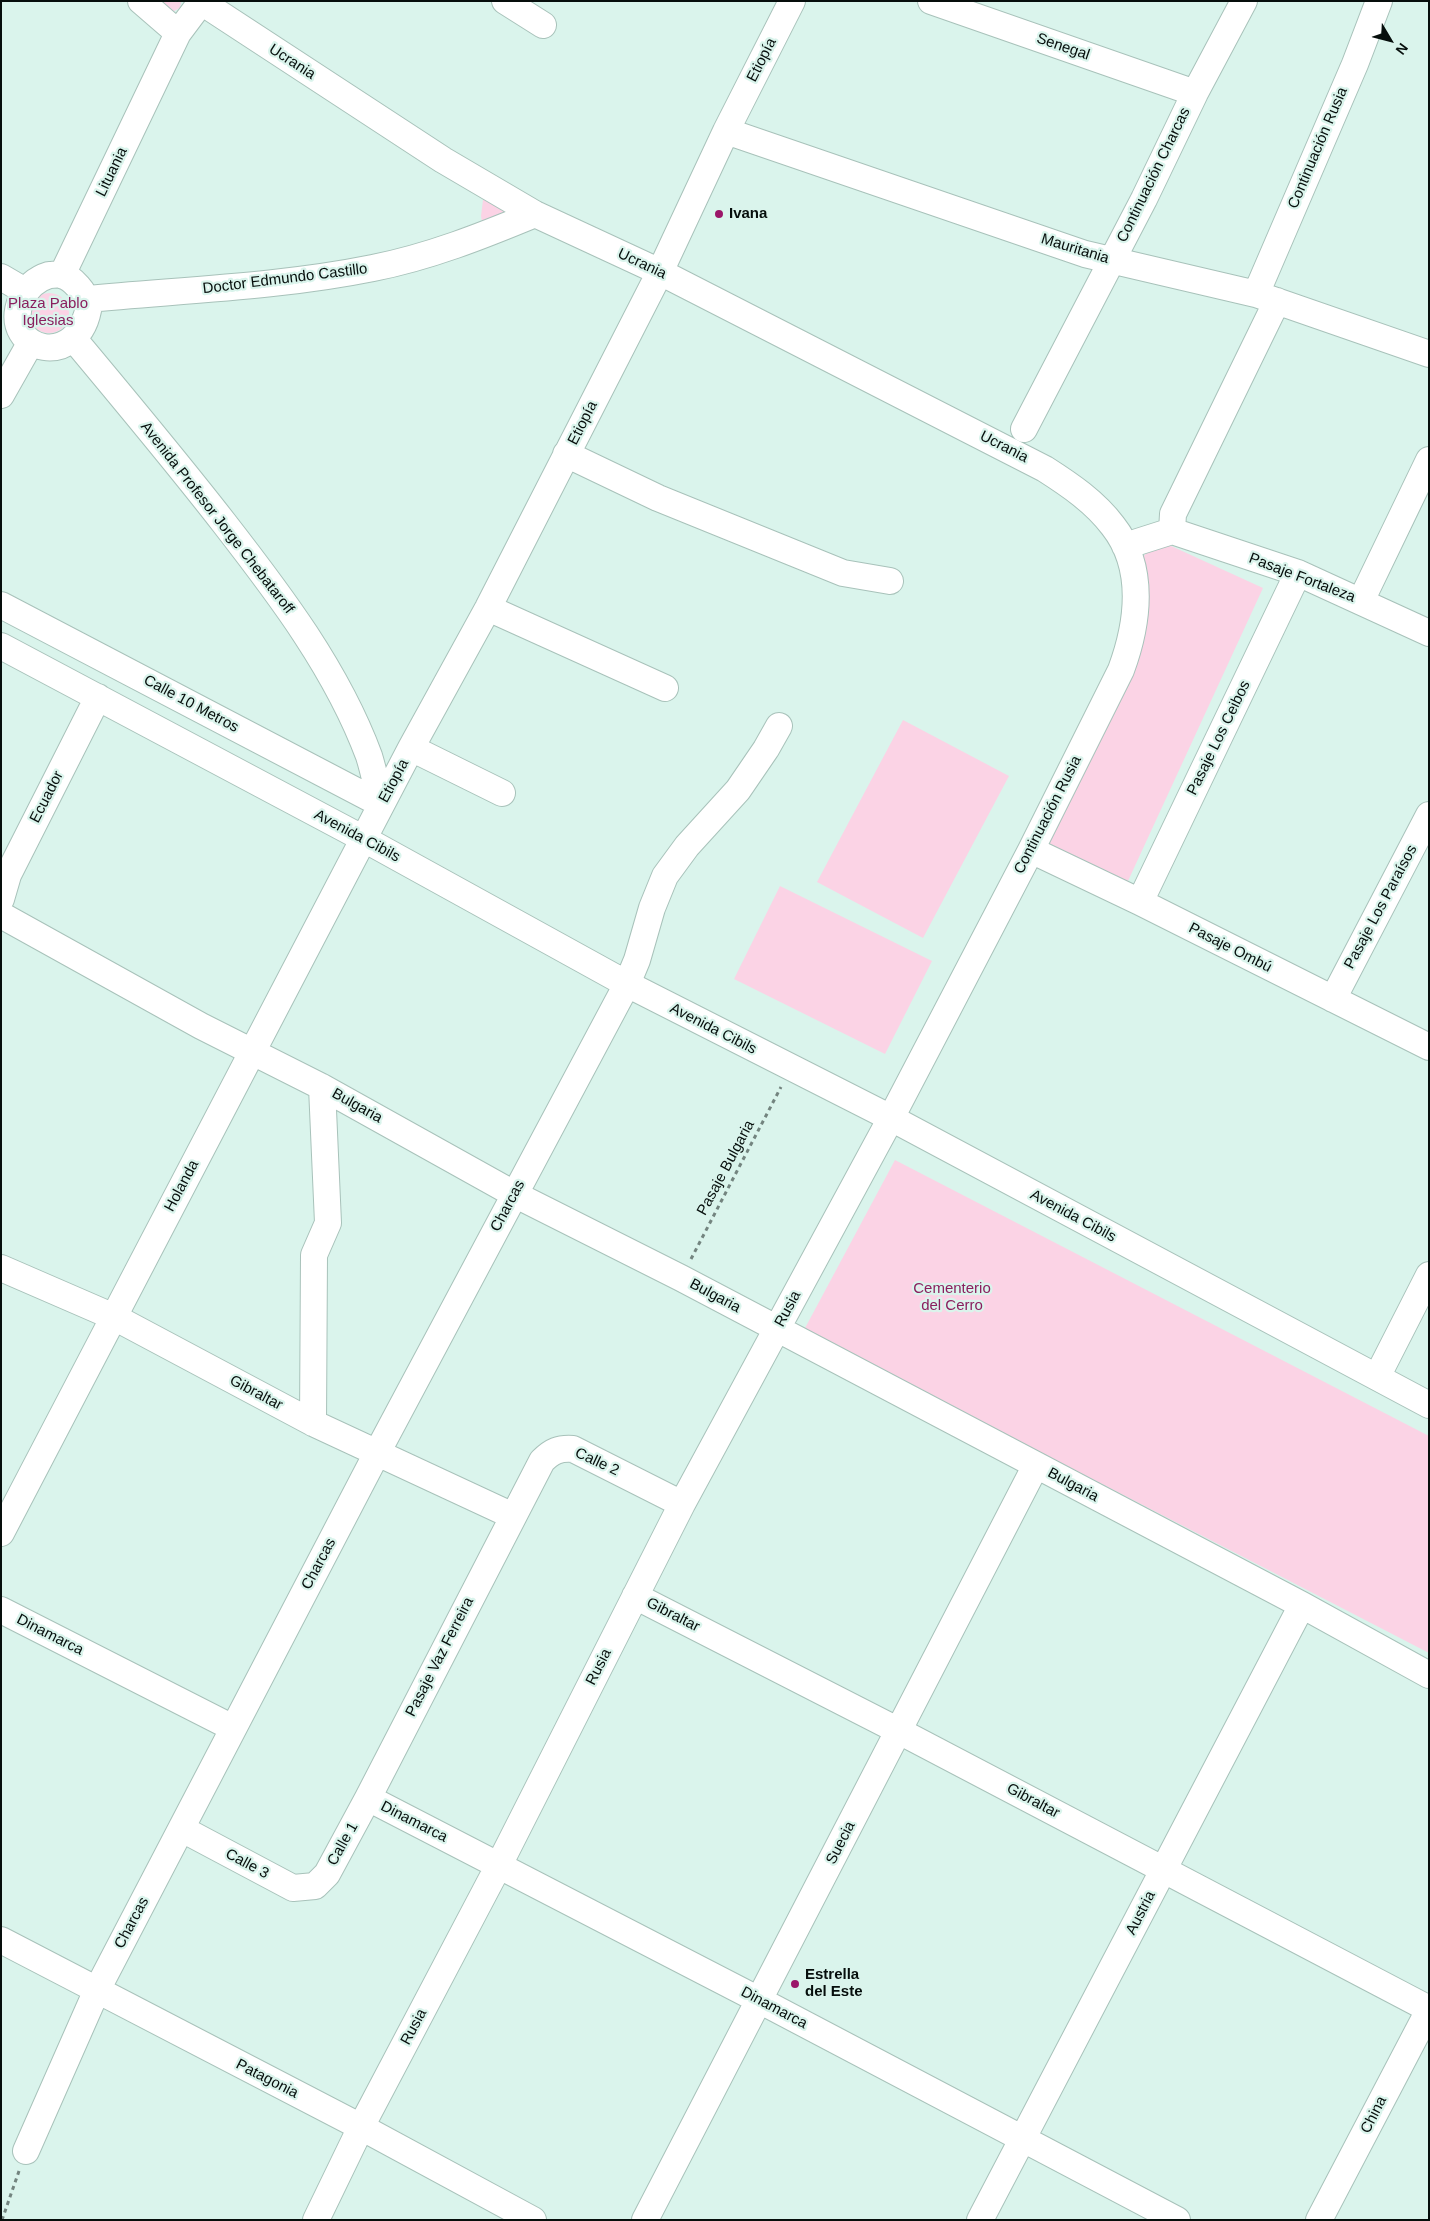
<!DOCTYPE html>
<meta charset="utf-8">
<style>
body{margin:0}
#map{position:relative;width:1430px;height:2221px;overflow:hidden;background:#daf4ec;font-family:Helvetica,sans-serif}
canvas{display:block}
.frame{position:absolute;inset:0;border:2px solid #060e0c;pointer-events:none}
.north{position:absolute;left:1365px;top:15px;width:50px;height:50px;-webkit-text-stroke:4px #daf4ec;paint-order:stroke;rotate:127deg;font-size:14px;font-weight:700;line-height:20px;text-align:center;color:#060e0c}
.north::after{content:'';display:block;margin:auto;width:18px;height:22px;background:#060e0c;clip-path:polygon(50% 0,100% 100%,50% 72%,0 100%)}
</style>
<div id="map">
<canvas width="1430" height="2221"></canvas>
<div class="frame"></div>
<div class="north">N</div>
</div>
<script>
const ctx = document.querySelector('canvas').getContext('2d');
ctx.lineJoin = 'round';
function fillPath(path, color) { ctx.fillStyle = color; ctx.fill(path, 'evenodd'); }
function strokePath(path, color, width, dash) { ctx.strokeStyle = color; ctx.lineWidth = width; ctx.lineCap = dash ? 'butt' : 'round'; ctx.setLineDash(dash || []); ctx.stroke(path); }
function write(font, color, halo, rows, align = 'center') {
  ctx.font = font + ' Helvetica,sans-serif'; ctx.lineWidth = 4.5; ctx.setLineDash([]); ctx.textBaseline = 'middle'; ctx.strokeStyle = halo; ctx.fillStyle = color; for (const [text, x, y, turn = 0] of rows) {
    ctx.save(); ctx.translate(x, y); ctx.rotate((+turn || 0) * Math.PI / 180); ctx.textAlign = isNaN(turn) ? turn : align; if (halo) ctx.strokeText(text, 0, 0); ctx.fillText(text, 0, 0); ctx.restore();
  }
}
fillPath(new Path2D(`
 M151,1H181L180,8L170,13Z
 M485,199L508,212L483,227L481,216L483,200Z
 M29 313a20 20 0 1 1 40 0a20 20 0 1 1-40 0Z
 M1169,545L1263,588L1122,894L1038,851L1128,681L1135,564L1150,550Z
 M903,720L1009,776L923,938L817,882Z
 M780,886L932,961L885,1054L734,979Z
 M895,1160L1429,1436V1653L804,1330Z`), '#fbd3e5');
const minor = new Path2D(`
 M141,1L178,33
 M200,1L443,160L535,214L660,272L1045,469C1070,485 1095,502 1113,526C1146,568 1138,624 1121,670L1031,850L891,1118L682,1504L499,1865L361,2127L316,2220
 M505,1L543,25
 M931,1L1195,93
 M726,131L1085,254L1256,294L1429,354
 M49,275C53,275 58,274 61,275C74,278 84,293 89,304C81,371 0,353 21,300C27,287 36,279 49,275Z
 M62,275L178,33L202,1
 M1,277L25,291
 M1256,294L1355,64L1379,1
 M87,299C182,290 279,287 373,268C429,257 482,236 535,214
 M73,338C124,399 175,460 224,523C280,595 337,670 369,756C374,772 377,788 381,804
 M1,395L31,342
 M1024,429L1144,199L1195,93L1244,1
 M566,454L658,498L843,573L890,581
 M1172,531L1298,573L1429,633
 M1172,531L1173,514L1277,301
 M1125,546L1172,531
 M1361,601L1429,460
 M1,605L381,804
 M488,608L665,688
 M1,646L364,839L627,984L891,1118L1429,1405
 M411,748L502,793
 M1031,850L1140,902L1429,1047
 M1,899L8,875L98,697
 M1140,902L1298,573
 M1,915L201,1026L322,1087L514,1194L681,1278L1302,1605L1429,1675
 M1333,999L1429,815
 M1,1268L114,1317L313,1423L513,1516
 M1377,1377L1429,1275
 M313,1423L314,1255L328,1223L322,1087
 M1,1533L411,748L488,608L660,272L726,131L792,1
 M635,1596L899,1731L1429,2009
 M1,1610L233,1728
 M368,1798L759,2000L1177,2220
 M182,1829L293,1888L315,1886L327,1874L368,1798L542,1461C552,1451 559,1448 573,1449L682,1504
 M1,1940L361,2127L533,2220
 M26,2151L97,1990L377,1453L627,984L637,960L652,908L665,876L687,846L738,790L766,749L779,726
 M645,2220L1036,1465
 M980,2220L1302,1605
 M1319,2220L1429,2010`);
strokePath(minor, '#a8c2ba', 28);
strokePath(new Path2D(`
 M691,1259L781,1087
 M2,2220L19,2171`), '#73847f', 3, [4, 4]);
strokePath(minor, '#fff', 26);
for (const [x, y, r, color] of [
 [719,214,5,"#9b1669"],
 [795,1984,5,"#9b1669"]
]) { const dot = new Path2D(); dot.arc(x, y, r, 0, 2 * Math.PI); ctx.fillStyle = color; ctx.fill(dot); strokePath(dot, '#daf4ec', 2); }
write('15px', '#060e0c', '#daf4ec', [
 ["Senegal",1063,47,19],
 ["Etiopía",762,60,-63],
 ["Ucrania",292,62,33],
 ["Continuación Rusia",1318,148,-67],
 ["Lituania",112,172,-64],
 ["Continuación Charcas",1154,175,-64],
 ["Mauritania",1075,249,17],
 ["Ucrania",642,264,25],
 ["Doctor Edmundo Castillo",285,279,-7],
 ["Etiopía",583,423,-63],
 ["Ucrania",1004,447,27],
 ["Avenida Profesor Jorge Chebataroff",217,518,52],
 ["Pasaje Fortaleza",1302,578,21],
 ["Calle 10 Metros",191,704,28],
 ["Pasaje Los Ceibos",1219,738,-64],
 ["Etiopía",394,781,-62],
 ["Ecuador",47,797,-63],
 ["Continuación Rusia",1048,815,-63],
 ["Avenida Cibils",357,836,28],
 ["Pasaje Los Paraísos",1381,907,-62],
 ["Pasaje Ombú",1230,948,27],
 ["Avenida Cibils",713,1029,27],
 ["Bulgaria",357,1106,29],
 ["Pasaje Bulgaria",726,1168,-62],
 ["Holanda",182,1186,-62],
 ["Charcas",508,1206,-62],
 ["Avenida Cibils",1073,1216,28],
 ["Bulgaria",715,1296,28],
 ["Rusia",788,1309,-62],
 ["Gibraltar",256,1393,28],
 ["Calle 2",597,1462,25],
 ["Bulgaria",1073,1485,28],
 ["Charcas",319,1564,-62],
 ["Gibraltar",673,1615,27],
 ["Dinamarca",50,1635,27],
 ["Pasaje Vaz Ferreira",440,1657,-63],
 ["Rusia",599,1667,-63],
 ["Gibraltar",1033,1801,28],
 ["Dinamarca",414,1822,27],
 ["Suecia",841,1843,-63],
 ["Calle 1",343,1844,-61],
 ["Calle 3",247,1864,28],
 ["Austria",1141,1913,-63],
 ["Charcas",132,1923,-62],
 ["Dinamarca",774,2008,28],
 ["Rusia",414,2027,-62],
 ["Patagonia",267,2079,27],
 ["China",1374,2115,-63]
]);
write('bold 15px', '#060e0c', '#daf4ec', [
 ["Ivana",729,214],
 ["Estrella",805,1975],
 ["del Este",805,1992]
], 'left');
write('15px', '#8a1f5e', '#daf4ec', [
 ["Plaza Pablo",48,304],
 ["Iglesias",48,321],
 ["Cementerio",952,1289],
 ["del Cerro",952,1306]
]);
</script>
